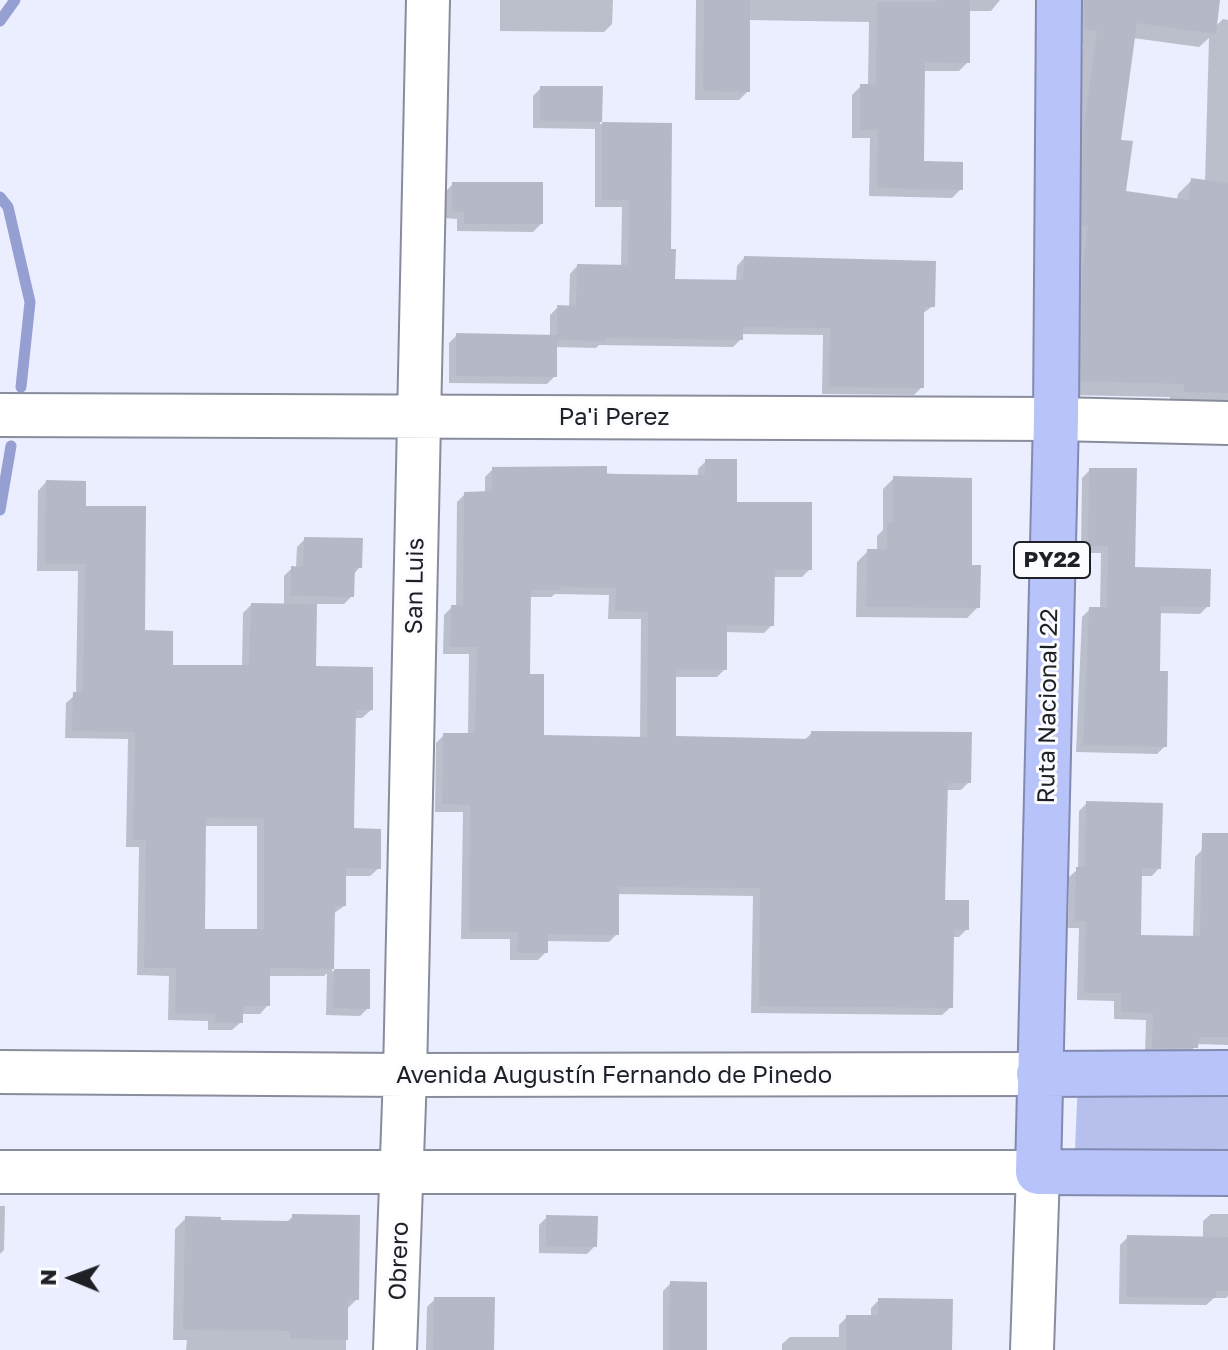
<!DOCTYPE html>
<meta charset="utf-8">
<style>
body{margin:0}
#map{position:relative;width:1228px;height:1350px;overflow:hidden;background:#eaeefe;font-family:"Golos Text",sans-serif}
canvas{display:block}
.north{position:absolute;left:32px;top:1238px;width:80px;height:80px;-webkit-text-stroke:6px #fbfcff;paint-order:stroke;rotate:271deg;font-size:22px;font-weight:700;line-height:32px;text-align:center;color:#1f2026}
.north::after{content:'';display:block;margin:auto;width:28px;height:36px;background:#1f2026;clip-path:polygon(50% 0,100% 100%,50% 72%,0 100%)}
</style>
<div id="map">
<canvas width="1228" height="1350"></canvas>
<div class="north">N</div>
</div>
<script>
const ctx = document.querySelector('canvas').getContext('2d');
ctx.lineJoin = 'round';
function fillPath(path, color) { ctx.fillStyle = color; ctx.fill(path, 'evenodd'); }
function strokePath(path, color, width, dash) { ctx.strokeStyle = color; ctx.lineWidth = width; ctx.lineCap = dash ? 'butt' : 'round'; ctx.setLineDash(dash || []); ctx.stroke(path); }
function write(font, color, halo, rows, align = 'center') {
  ctx.font = font + ' "Golos Text",sans-serif'; ctx.lineWidth = 6; ctx.setLineDash([]); ctx.textBaseline = 'middle'; ctx.strokeStyle = halo; ctx.fillStyle = color; for (const [text, x, y, turn = 0] of rows) {
    ctx.save(); ctx.translate(x, y); ctx.rotate((+turn || 0) * Math.PI / 180); ctx.textAlign = isNaN(turn) ? turn : align; if (halo) ctx.strokeText(text, 0, 0); ctx.fillText(text, 0, 0); ctx.restore();
  }
}
fillPath(new Path2D(`
 M1078,1079L1228,1080V1150L1075,1151Z`), '#b7c0ec');
fillPath(new Path2D(`
 M500,0H613L612,24L604,32L500,31Z
 M696,0H1000L991,11H968V62L959,71H922V163L961,189L952,198L869,196L870,138H852V95L861,86H868L869,22L748,20V91L739,100H695Z
 M1065,0H1218L1214,28L1223,19L1228,20V407L1170,406V397L1068,395L1069,147L1083,45L1070,43ZM1133,38L1199,47L1209,38L1205,182L1192,180L1178,194L1177,200L1124,193L1119,141Z
 M541,88H601L600,124L670,125L669,251L673,281L736,282L737,266L744,258L933,306L922,314V387L914,395L822,394L823,335L741,334V339L733,347L599,345L596,348L555,347V376L547,384L449,383V343L457,335L550,337V315L558,307L569,308L570,274L577,266L621,267L622,207H595V129L533,128V96Z
 M453,184L541,224L533,232L457,231V219L445,218V192Z
 M706,461L735,504L810,569L802,577H773L772,625L764,633L725,632V669L717,677H674L673,738L803,741L812,733L969,782L961,790H945L943,902L967,929L959,937H952L951,1007L942,1015L751,1013L753,896L617,894V934L609,942L546,941V952L538,960H510V939H461L463,812H435L436,743L444,735H468L469,654H443L444,615L452,607H456L457,502L465,494H485V477L493,469L698,477V469ZM555,594L609,595L608,619H641L640,739L542,737L528,676L529,597H551Z
 M1090,470L1133,569L1208,606L1200,614L1159,613L1157,673L1165,746L1157,754L1076,752L1082,617L1090,609H1100L1101,553H1081L1082,478Z
 M894,478L970,567L978,607L967,618L856,617L857,562L868,551H877V536L883,530V489Z
 M46,482L84,508L143,632L171,667H242L243,613L251,605H284V576L292,568H296L297,547L305,539L360,567L353,575L352,596L344,604H315L314,668L371,710L362,718H354L352,830L379,868L370,876H344V906L333,914L332,971H368V1008L360,1016L326,1015L327,973L324,976H268V1005L260,1014H241V1022L232,1030H208V1021L168,1020L169,976L137,975L139,847H126L128,739L65,738L66,703L76,694L78,571H37L38,491ZM204,826H257V931H203Z
 M1087,803L1159,868L1152,876H1140L1139,937L1193,938L1195,857L1203,849H1228V1045L1196,1044L1189,1055H1145L1146,1020L1114,1019V1001L1077,1000L1079,928H1068L1069,877L1078,869L1079,811Z
 M0,1206H5L4,1250L0,1254Z
 M1211,1214H1228V1296L1226,1298H1214L1206,1305L1119,1304L1120,1245L1128,1237L1203,1238V1221Z
 M293,1216L357,1299L346,1310V1350H186L187,1340H173L175,1229L186,1218L219,1222L286,1223Z
 M547,1217L595,1246L587,1254L539,1253V1225Z
 M671,1283L705,1350H663V1291Z
 M435,1299L492,1350H426L427,1307Z
 M879,1300L950,1350H782V1344L790,1337H839V1325L847,1317H871V1308Z`), '#0003');
strokePath(new Path2D(`
 M0,21L15,0
 M0,197L8,207L30,302L21,387
 M0,510L11,446`), '#959fd1', 11);
fillPath(new Path2D(`
 M704,0H750V92L703,91Z
 M937,0H970V63L925,62L924,161L963,162V190L877,188L878,130H860V84H876L877,2H937Z
 M1084,0H1220L1216,34L1137,23L1121,140L1133,141L1126,191L1188,200L1191,178L1228,183V393L1184,392V384L1081,381L1082,272L1088,226H1082L1083,131L1097,31L1084,29Z
 M540,86H603L602,122L540,121Z
 M602,122L672,123L671,249H676L675,279L743,280L744,256L936,261L935,307H924V388L829,387L830,328L743,327V340L606,338V341L557,340V377L456,376V333L557,335V305L576,306L577,264L628,265L629,200H602Z
 M452,182H543V224H464V212L452,211Z
 M705,459H737V502H812V570H775L774,626L727,625V670L676,669V736L811,739V731L972,732L971,783H948L945,900H969V930H954L953,1008L759,1006L760,888L619,887V935L548,934V953H517L518,932H469L470,805L442,804L443,733H475L477,647H450L451,605H463L464,492L492,491V467L607,466V474L705,475ZM561,587L616,588L615,611L648,612L647,737L544,735V674H530L531,590H561Z
 M1089,468H1137L1135,567L1211,569L1210,607L1161,606L1160,671H1168L1167,747L1083,745L1089,607H1107L1108,546H1088Z
 M893,476L972,478V565H981L980,608L866,607L867,549H887V523H893Z
 M46,480L86,481V506H146L145,630L173,631V665H249L251,603L317,604L316,666L373,667V710H356L354,828L381,829V869L346,868V906H335L334,969L270,968V1006H243V1023L215,1022V1014L175,1013L176,968H144L146,840H133L135,732L72,731L73,692H83L85,564H45ZM206,818L264,819V929H205Z
 M304,537L363,538L362,568H355L354,597L291,596V566L303,567Z
 M1086,801L1163,803L1161,869L1142,868L1141,935L1200,936L1202,833H1228V1037H1199L1198,1048H1152L1153,1013L1121,1012V993H1084L1086,921H1075L1076,867H1085Z
 M334,969H370V1009L333,1008Z
 M292,1214L360,1215L359,1300H348V1340L290,1339V1331L183,1330L185,1216L221,1217V1220L292,1221Z
 M546,1215L598,1216L597,1247L546,1246Z
 M1127,1235L1228,1237V1291H1216V1298L1126,1297Z
 M670,1281L707,1282V1350H669Z
 M434,1297H495L494,1350H433Z
 M878,1298L953,1299L952,1350H846V1315H878Z`), '#b4b8c7');
const minor = new Path2D(`
 M0,415L1056,419L1228,423
 M0,1072L405,1075L1039,1074
 M0,1172H1038L1032,1350
 M395,1350L405,1075L428,0`);
const highway = new Path2D(`
 M1059,0L1056,419L1038,1172L1228,1173
 M1039,1074L1228,1073`);
strokePath(minor, '#898c9b', 46);
strokePath(highway, '#828ab0', 48);
strokePath(minor, '#fff', 42);
strokePath(highway, '#b8c3fa', 44);
for (const [x, y, w] of [
 [1052,560,76]
]) { const box = new Path2D(); box.roundRect(x - w / 2, y - 18, w, 36, 6); ctx.fillStyle = '#fbfcff'; ctx.fill(box); strokePath(box, '#1f2026', 2); }
write('bold 22px', '#1f2026', null, [
 ["PY22",1052,560]
]);
write('24px', '#1f2026', '#fbfcff', [
 ["Pa'i Perez",614,417],
 ["San Luis",415,586,-89],
 ["Ruta Nacional 22",1048,706,-89],
 ["Avenida Augustín Fernando de Pinedo",614,1075],
 ["Obrero",399,1261,-88]
]);
</script>
